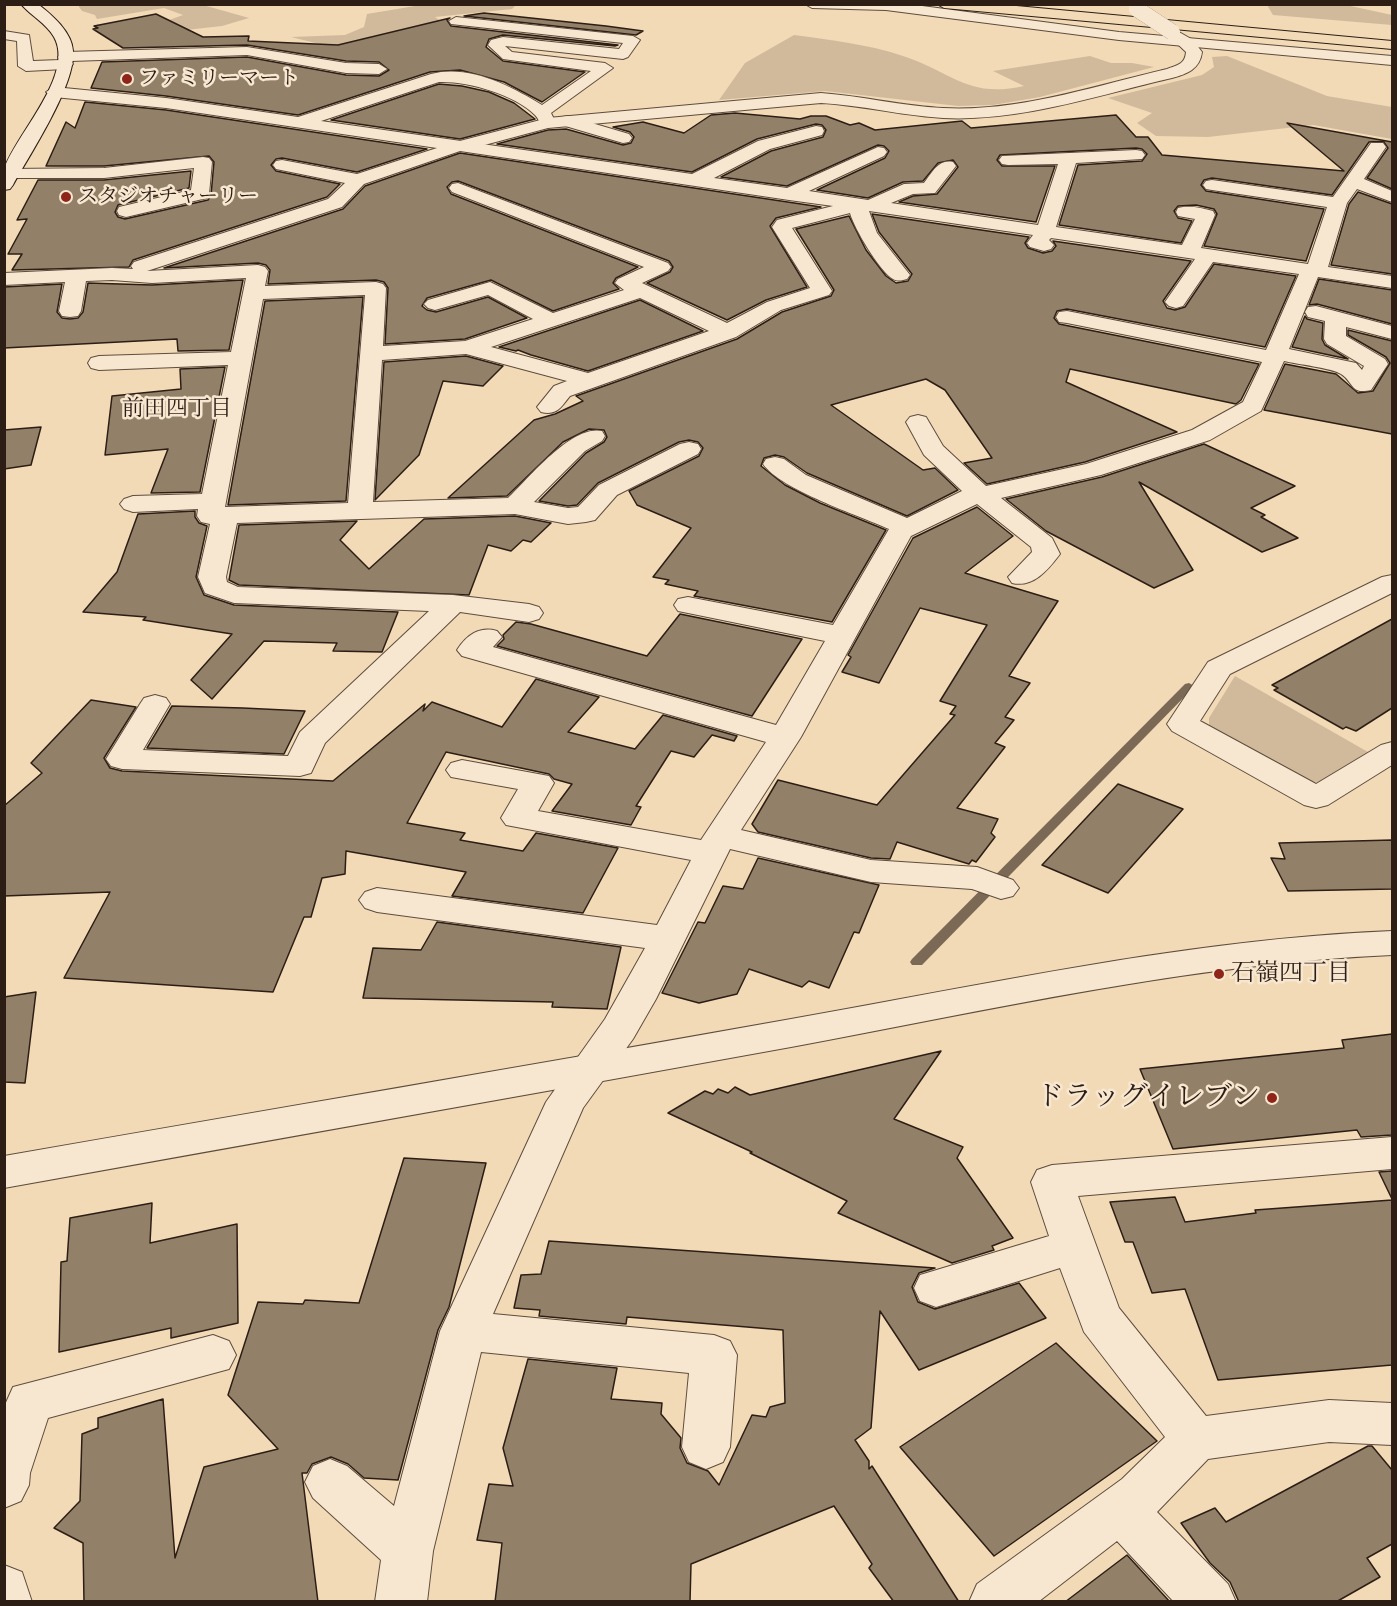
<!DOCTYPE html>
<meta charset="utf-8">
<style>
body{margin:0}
#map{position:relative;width:1397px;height:1606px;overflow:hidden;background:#f2dab7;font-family:"Libre Bodoni",serif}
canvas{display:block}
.frame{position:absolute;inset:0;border:6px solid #2d1e15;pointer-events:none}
</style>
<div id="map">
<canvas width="1397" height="1606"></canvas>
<div class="frame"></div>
</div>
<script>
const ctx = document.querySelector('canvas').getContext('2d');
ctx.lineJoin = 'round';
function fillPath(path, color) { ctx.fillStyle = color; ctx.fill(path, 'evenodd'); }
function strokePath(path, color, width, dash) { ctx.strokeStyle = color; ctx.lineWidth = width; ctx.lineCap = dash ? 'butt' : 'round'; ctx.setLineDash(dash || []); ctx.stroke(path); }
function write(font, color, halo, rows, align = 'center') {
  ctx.font = font + ' "Libre Bodoni","Noto Serif JP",serif'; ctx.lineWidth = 5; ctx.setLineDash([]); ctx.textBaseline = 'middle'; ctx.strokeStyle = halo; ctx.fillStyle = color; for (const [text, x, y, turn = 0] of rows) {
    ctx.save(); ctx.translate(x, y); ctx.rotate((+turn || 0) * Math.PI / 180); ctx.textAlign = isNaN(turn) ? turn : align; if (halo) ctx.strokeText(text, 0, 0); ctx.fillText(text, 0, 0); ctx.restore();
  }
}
fillPath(new Path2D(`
 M77,4L203,5L249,18L222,26L186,30L147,28L183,15L164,8L97,19L95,15L82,11Z
 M427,4L516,5L512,9L435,17L459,33L364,55L291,37L345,35L364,27L367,14Z
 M1267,5H1346L1392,15V25L1273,15Z
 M794,35C831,40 867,44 903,56C951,71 967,99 1024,86L993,71L1090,56L1111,63H1132L1154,67L1040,97L993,105L958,106L825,91L719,100L745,63Z
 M1227,56L1327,96L1392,107V139L1313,125L1208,137L1156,136L1137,123L1152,113L1108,98L1202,75L1214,67L1212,57Z
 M1235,676L1368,752L1319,782L1302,781L1209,725V718Z`), '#d1ba9b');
fillPath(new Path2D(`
 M1189,683L1194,686L1193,688L922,965H912L910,962L912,959L1185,684Z`), '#7b6855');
const building = new Path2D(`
 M484,13L606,26L643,31L636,35L464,16Z
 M156,14L203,37L249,36L248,41L338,45L450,18L447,20L451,26L618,45L615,46L503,35L489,39L486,47L503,61L585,72L542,102L504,82L460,70L430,72L298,115L166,96L91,88L102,62L247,57L346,75L379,76L389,70L379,62L346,61L247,45L123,48L93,29L98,28L94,26Z
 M439,84L462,86L489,92L514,103L535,119L460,139L331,120Z
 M85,102L166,110L427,149L357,172L282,158L276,159L271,165L276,171L340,184L327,197L133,260L129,267L12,270L22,254H8L27,219L17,220L38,180H104L191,171L189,188L118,205L115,212L118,217L125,219L208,200L211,195L214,162L209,156L104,166H46L66,122L75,128Z
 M735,113L800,119L811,116H826L850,125L859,123L875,130L962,121L971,128L1116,115L1136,137H1148L1162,155L1344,171L1287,123L1392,142V189L1367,178L1388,148L1383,141L1369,142L1332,195L1212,178L1204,180L1201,185L1206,191L1324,209L1306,261L1204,246L1217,214L1214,209L1196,205L1178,206L1174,211L1178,218L1192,221L1181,243L1059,225L1078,165L1142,161L1147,154L1142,149L1136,148L1000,155L997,160L1002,166H1055L1036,222L899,202L913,196L937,194L958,167L953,160L938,163L923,181L903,182L868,198L817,190L885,158L889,151L884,146L878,145L787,186L721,177L771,151L823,137L826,130L822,125L816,124L757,139L692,172L497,144L548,130L566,129L623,145L631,143L634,137L630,132L613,127L643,122L684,133L711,115Z
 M460,153L821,207L776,218L770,226L807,287L766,300L727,320L647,283L670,272L673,267L669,261L458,181L452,182L447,187L451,194L638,267L616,278L613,283L619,289L553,311L491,280L427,298L422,306L427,310L436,312L488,297L527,318L465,339L385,344L388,288L384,282L376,280L268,284L270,270L266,265L258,263L164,268L343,209L365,186Z
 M1358,192L1392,204V274L1331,265L1349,204Z
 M872,214L1029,237L1025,243L1028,248L1043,253L1052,251L1056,246L1053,241L1191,261L1163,301L1167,308L1175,310L1185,307L1214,264L1296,276L1265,347L1067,309L1057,311L1054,318L1059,324L1259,364L1241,400L1236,404L1070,369L1066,382L1177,432L1085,462L987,484L964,463L992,458L945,390L926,379L831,405L923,470L935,468L958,490L907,516L807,473L784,457L775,455L764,458L761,466L785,485L820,503L886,530L832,622L694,596L698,591L665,584L669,580L653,577L691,528L637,505L629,491L699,456L703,448L698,442L689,440L679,442L598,483L577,505L568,506L539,501L586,453L604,442L607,437L604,430L589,429L563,442L507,496L448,498L534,420L555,414L583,401L576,396L737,339L782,312L831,296L834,290L796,229L849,216L866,250L886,276L896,283L908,281L912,274L879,232Z
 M1319,279L1392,290V324L1317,304L1309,305Z
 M243,280L229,350L178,351L177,339L4,348V287L62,284L57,312L62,318L70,319L78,318L83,312L88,283L152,285Z
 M363,297L346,501L228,505L265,301Z
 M640,300L703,331L588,371L531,355L518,350L516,351L499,347Z
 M1305,316L1307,319L1323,323L1322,339L1325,345L1348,359L1292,347Z
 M1348,330L1392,341V434L1264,410L1285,364L1336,374L1358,393L1373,391L1390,363L1386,357L1348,335Z
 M466,356L503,366L483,386L443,381L419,455L375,500L384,362Z
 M225,367L200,492L151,493L168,449L105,455L112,396L181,389L180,369Z
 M41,427L31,465L4,469V430Z
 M1204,444L1295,486L1251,508L1265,515L1261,517L1298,538L1262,552L1139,482L1193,570L1154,588L1046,531L1006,499L1102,477Z
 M977,507L1013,536L965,573L1058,601L1009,676L1030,683L1005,717L1014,720L995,743L1005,747L957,808L998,819L991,833L995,837L976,862L972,860L969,864L897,842L890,859L871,858L758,832L752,824L778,780L877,805L955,715L950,714L956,706L940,701L987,625L920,608L879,683L842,672L851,657L848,655L913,538Z
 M195,511V517L199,523L207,526L196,577L204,595L234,605L398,612L382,652L333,651L337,643L264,641L212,699L191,680L232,634L143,620L146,617L83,612L117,572L138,514Z
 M515,516L551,523L531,542L523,540L511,551L488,545L469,595L239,585L229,580L239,525L357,521L340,540L369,569L424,519Z
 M680,614L802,639L752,716L497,646L504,639L503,635L516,622L531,624L647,656Z
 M1392,619V708L1356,731L1346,727L1343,729L1274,690L1278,688L1272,685Z
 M536,679L599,697L568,732L635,749L663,715L737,736L734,741L712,735L694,757L671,751L636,806L641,807L631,825L552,811L572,784L554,779L549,774L446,752L407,823L465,833L460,840L523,851L536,833L618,848L583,913L452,896L466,872L346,851L345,874L322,878L311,917H304L273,992L64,978L110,892L4,896V806L42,773L31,763L91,700L136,707L104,758L110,768L122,771L333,781L425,704L423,711L432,702L502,727Z
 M172,706L243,708L305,711L284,754L147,748Z
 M1118,784L1183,809L1108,893L1042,865Z
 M1392,840V889L1288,891L1271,858L1285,859L1279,843Z
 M758,858L879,885L859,933L854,932L829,988L809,981L802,987L749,969L737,994L699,1003L662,993L698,922L705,923L723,886L743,889Z
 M437,922L621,947L607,1009L552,1007L553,1002L363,998L373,948L421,950Z
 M36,992L25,1083L4,1082V997Z
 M1392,1034V1135L1361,1137L1357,1130L1173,1149L1140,1069L1344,1048L1342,1040Z
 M941,1051L894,1119L963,1147L957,1158L1013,1238L992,1246L994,1250L952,1263L838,1213L847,1201L750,1153L752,1152L668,1113L705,1091L713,1094L718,1089L728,1093L735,1087L750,1095Z
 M404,1158L486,1163L449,1307L438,1330L398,1480L364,1478L348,1464L331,1457L312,1464L307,1473H302L318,1602H84L83,1543L54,1528L80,1501L82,1434L98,1428V1418L163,1399L175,1558L204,1467L278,1449L228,1395L258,1302L303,1304L305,1300L359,1303Z
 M1392,1171V1199L1379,1172Z
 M1175,1197L1185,1222L1256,1213L1255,1210L1392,1200V1365L1218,1380L1185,1289L1152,1293L1133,1242H1125L1110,1202Z
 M152,1203L150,1243L237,1224L238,1323L171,1338V1328L59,1352L61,1262L67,1261L70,1218Z
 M549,1241L935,1268L919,1273L912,1287L918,1302L935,1309L1019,1283L1046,1318L919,1370L880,1311L871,1428L855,1440L869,1461V1469L872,1466L959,1602H894L869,1568L872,1564L834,1506L691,1564L690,1602H495L502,1543L477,1540L489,1484L513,1486L503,1448L528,1359L617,1368L611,1399L662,1403L661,1414L681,1438L680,1448L687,1463L708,1471L719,1485L752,1415L766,1417L770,1407L785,1403L783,1330L627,1317L626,1324L539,1316L540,1310L514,1308L521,1275L541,1274Z
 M1056,1343L1157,1441L994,1556L900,1447Z
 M1368,1446H1372L1392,1470V1544L1367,1558L1380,1577L1336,1602H1239L1230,1582L1210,1563L1181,1523L1215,1508L1226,1522Z
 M1127,1555L1170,1602H1065Z`);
fillPath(building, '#938069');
strokePath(building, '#2d1e15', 1.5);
const minor = new Path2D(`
 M805,4H907L1119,32L1392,56V65L1119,40L886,10L812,8Z
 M456,17L633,36L640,40L628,57L623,59L505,46L512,52L605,63L613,68L551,113L556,123L554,127H542C540,123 538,118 535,115C514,94 467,81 439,82L321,121L692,174L758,141L816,126L822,127L824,131L822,135L770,149L714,178L787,188L878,147L884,148L887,152L884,156L809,191L868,200L904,184L924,183C932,173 938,159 953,162L956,166L935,193L913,194L891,203L1038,225L1058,164L1008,165L1002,164L999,160L1002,156L1136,150L1142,151L1145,155L1142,159L1076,163L1056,227L1182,245L1195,219L1178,216L1176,212L1178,208C1189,205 1202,208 1213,211L1215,215L1201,248L1308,264L1327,207L1212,190L1206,189L1203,185L1206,181L1212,180L1333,197L1371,143H1383L1386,147L1364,179L1392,191V202L1357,189L1347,203L1328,267L1392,276V288L1318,277L1289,349L1356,363L1362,370L1364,366L1327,344L1324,339L1325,321L1308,317L1305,312L1308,307L1316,306L1392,326V339L1346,327V336L1385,359L1388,364L1371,390C1350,395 1354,382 1341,374C1332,368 1296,364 1284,361L1261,411L1210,440L1101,475L1001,498L1052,538L1060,554C1048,570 1033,588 1012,583L1008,577L1032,552L1031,547L977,504L911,536L801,737L741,830L871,860L977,867L1013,880L1019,888L1013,896L1001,899L972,889L871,882L730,849L656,999L633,1039L583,1108L493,1314L714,1335L730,1341L737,1355L730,1447L723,1462L706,1469L689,1462L682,1447L689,1373L481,1352L433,1551L427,1602H375L381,1560L313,1498L305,1482L313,1466L330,1459L347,1466L394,1506L440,1331L546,1102L605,1019L645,948L377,912L365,908L359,900L365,892L377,888L657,925L691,860L506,825L501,818L518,789L451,777L446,770L451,763L462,760L549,776L554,783L538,811L701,840L766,742L462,656L457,650C467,635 479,626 497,631L502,637L493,647L776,725L825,641L688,613L678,611L674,605L678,599L688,597L833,625L889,529C858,515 781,490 763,464L766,459L775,457L784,459L806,475L907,518L962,491L924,455L906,422L910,417L918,415L926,417L943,446L986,486L1086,464L1192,430L1243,402L1262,362L1067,323L1059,322L1056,317L1059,312L1067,311L1266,350L1299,274L1213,262L1183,306L1176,308L1169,306L1165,302L1195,259L1051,238L1049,240L1054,245L1051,249L1044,251L1030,247L1027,243L1033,235L869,211L877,233L910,275L907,279C903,280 898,282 893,279C880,272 854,228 850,213L792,228L832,291L829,295L781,310L736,337L570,396C561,407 557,416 541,412L537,407L554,386L567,381L466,354L382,360L373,502L508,498C528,479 572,424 602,431L605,436L602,441L585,451L534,502L568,508L578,507L599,485L680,444L689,442L698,444L701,449L698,454L617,495L595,520L586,522L568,524L515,514L237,523L226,577L227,582L238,587L453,595L529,604L539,607L543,613L539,619L529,622L460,612L325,743L311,773L300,776L122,769L111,766L106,759L140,704L144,698L155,695L166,698L170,704L143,750L288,756L300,732L429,611L234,603L205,593L198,577L210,524L201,522L197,516L198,509L133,512L124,509L120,504L124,499L133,496L202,494L228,365L99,370L91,368L88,363L91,358L99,356L231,352L246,278L152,283L112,280L86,281L81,311L78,316L70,317L62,316L59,311L65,282L4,285V273L112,268L133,269L131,266L134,262L328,199L345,183L276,169L273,165L276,161L282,160L357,174L437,148L166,108L54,97L46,92L54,87L166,98L298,117L431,74C469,64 511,86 542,105L591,71L503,59L488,45L491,40L503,37L619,49L623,43L451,24L449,21ZM460,151L789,200L833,206L777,220L772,227L810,288L767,302L727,323L642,283L668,271L671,267L668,263L458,183L452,184L449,188L452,192L644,267L618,279L615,283L624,290L553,313L490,282L428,300L424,304L428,308L435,310L488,295L533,319L465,341L383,346L386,288L383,284L376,282L265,286L268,271L265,267L258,265L147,271L342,207L364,184ZM365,295L348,503L225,507L263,299ZM640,298L709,331L588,373L491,347Z
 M4,31L29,35L33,61L60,60L58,57L61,54L66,52L247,47L346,63L379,64L387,69L379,74L346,73L247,55L71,61L73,64L70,67L65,69L26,71L18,66L17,41L4,39Z
 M568,116L629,134L632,138L629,142L623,143L562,125L560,121L562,117Z
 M203,157L209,158L212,162L209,194L207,198L126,217L119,215L117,211L119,207L191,190L194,168L104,178H4V170L10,169L104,168Z
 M1392,575V593L1230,674L1200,721L1316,784L1381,745L1392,742V765L1328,805L1316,808L1304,805L1172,731L1167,724L1208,662L1382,577Z
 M1392,1137V1169L1078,1196L1119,1308L1206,1416L1329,1400L1392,1403V1445L1329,1442L1208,1459L1157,1512L1228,1584L1236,1602H1174L1117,1541L1038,1602H969L977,1584L1122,1479L1165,1437L1084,1332L1060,1268L936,1307L920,1301L914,1288L920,1275L1049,1236L1031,1182L1037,1170L1052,1165Z
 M213,1335L229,1341L236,1355L229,1369L48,1418L30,1473L29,1485L21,1501L4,1508V1407L13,1387Z
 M4,1565L22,1572L32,1602H4Z`);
const tertiary = new Path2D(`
 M1172,28L1193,40L1202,52C1200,69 1187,74 1172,78C1098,95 1020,122 943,118C903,116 862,105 821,103L548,128L462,151L456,150L453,146L456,142L548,118L821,93C862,96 902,106 943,108C1019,112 1094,86 1167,69C1178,65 1185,64 1186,52L1165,32Z
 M1392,931V955C1189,964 990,1010 791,1047C529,1095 267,1140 4,1188V1156C267,1110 529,1066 791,1019C990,984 1190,939 1392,931Z`);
const secondary = new Path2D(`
 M21,4H38C52,15 72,32 73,51C76,85 30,154 13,185L10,189L4,190C4,183 3,174 5,167C17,133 75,75 54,37C46,23 31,16 21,4Z`);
const motorway = new Path2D(`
 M937,4H995L1392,41V49L944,8Z`);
strokePath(minor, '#5e4d3e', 2);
strokePath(tertiary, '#5e4d3e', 2);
strokePath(secondary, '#2d1e15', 2);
strokePath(motorway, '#2d1e15', 2);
fillPath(minor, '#f7e7d0');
fillPath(tertiary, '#f7e7d0');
fillPath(secondary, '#f7e7d0');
fillPath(motorway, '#f2dab7');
const tertiaryBridge = new Path2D(`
 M1137,9L1172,32`);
strokePath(tertiaryBridge, '#5e4d3e', 16, []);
strokePath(tertiaryBridge, '#f7e7d0', 16);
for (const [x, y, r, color] of [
 [127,79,6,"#8f2418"],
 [66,197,6,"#8f2418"],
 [1219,974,6,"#8f2418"],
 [1272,1098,6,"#8f2418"]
]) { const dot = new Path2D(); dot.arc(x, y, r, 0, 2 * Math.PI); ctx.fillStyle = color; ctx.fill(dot); strokePath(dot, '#f7e7d0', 2); }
write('20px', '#2d1e15', '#f7e7d0', [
 ["ファミリーマート",139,79],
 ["スタジオチャーリー",78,197]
], 'left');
write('22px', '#2d1e15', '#f7e7d0', [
 ["前田四丁目",177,410]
]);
write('24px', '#2d1e15', '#f7e7d0', [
 ["石嶺四丁目",1231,974]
], 'left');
write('28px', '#2d1e15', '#f7e7d0', [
 ["ドラッグイレブン",1260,1098]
], 'right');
</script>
